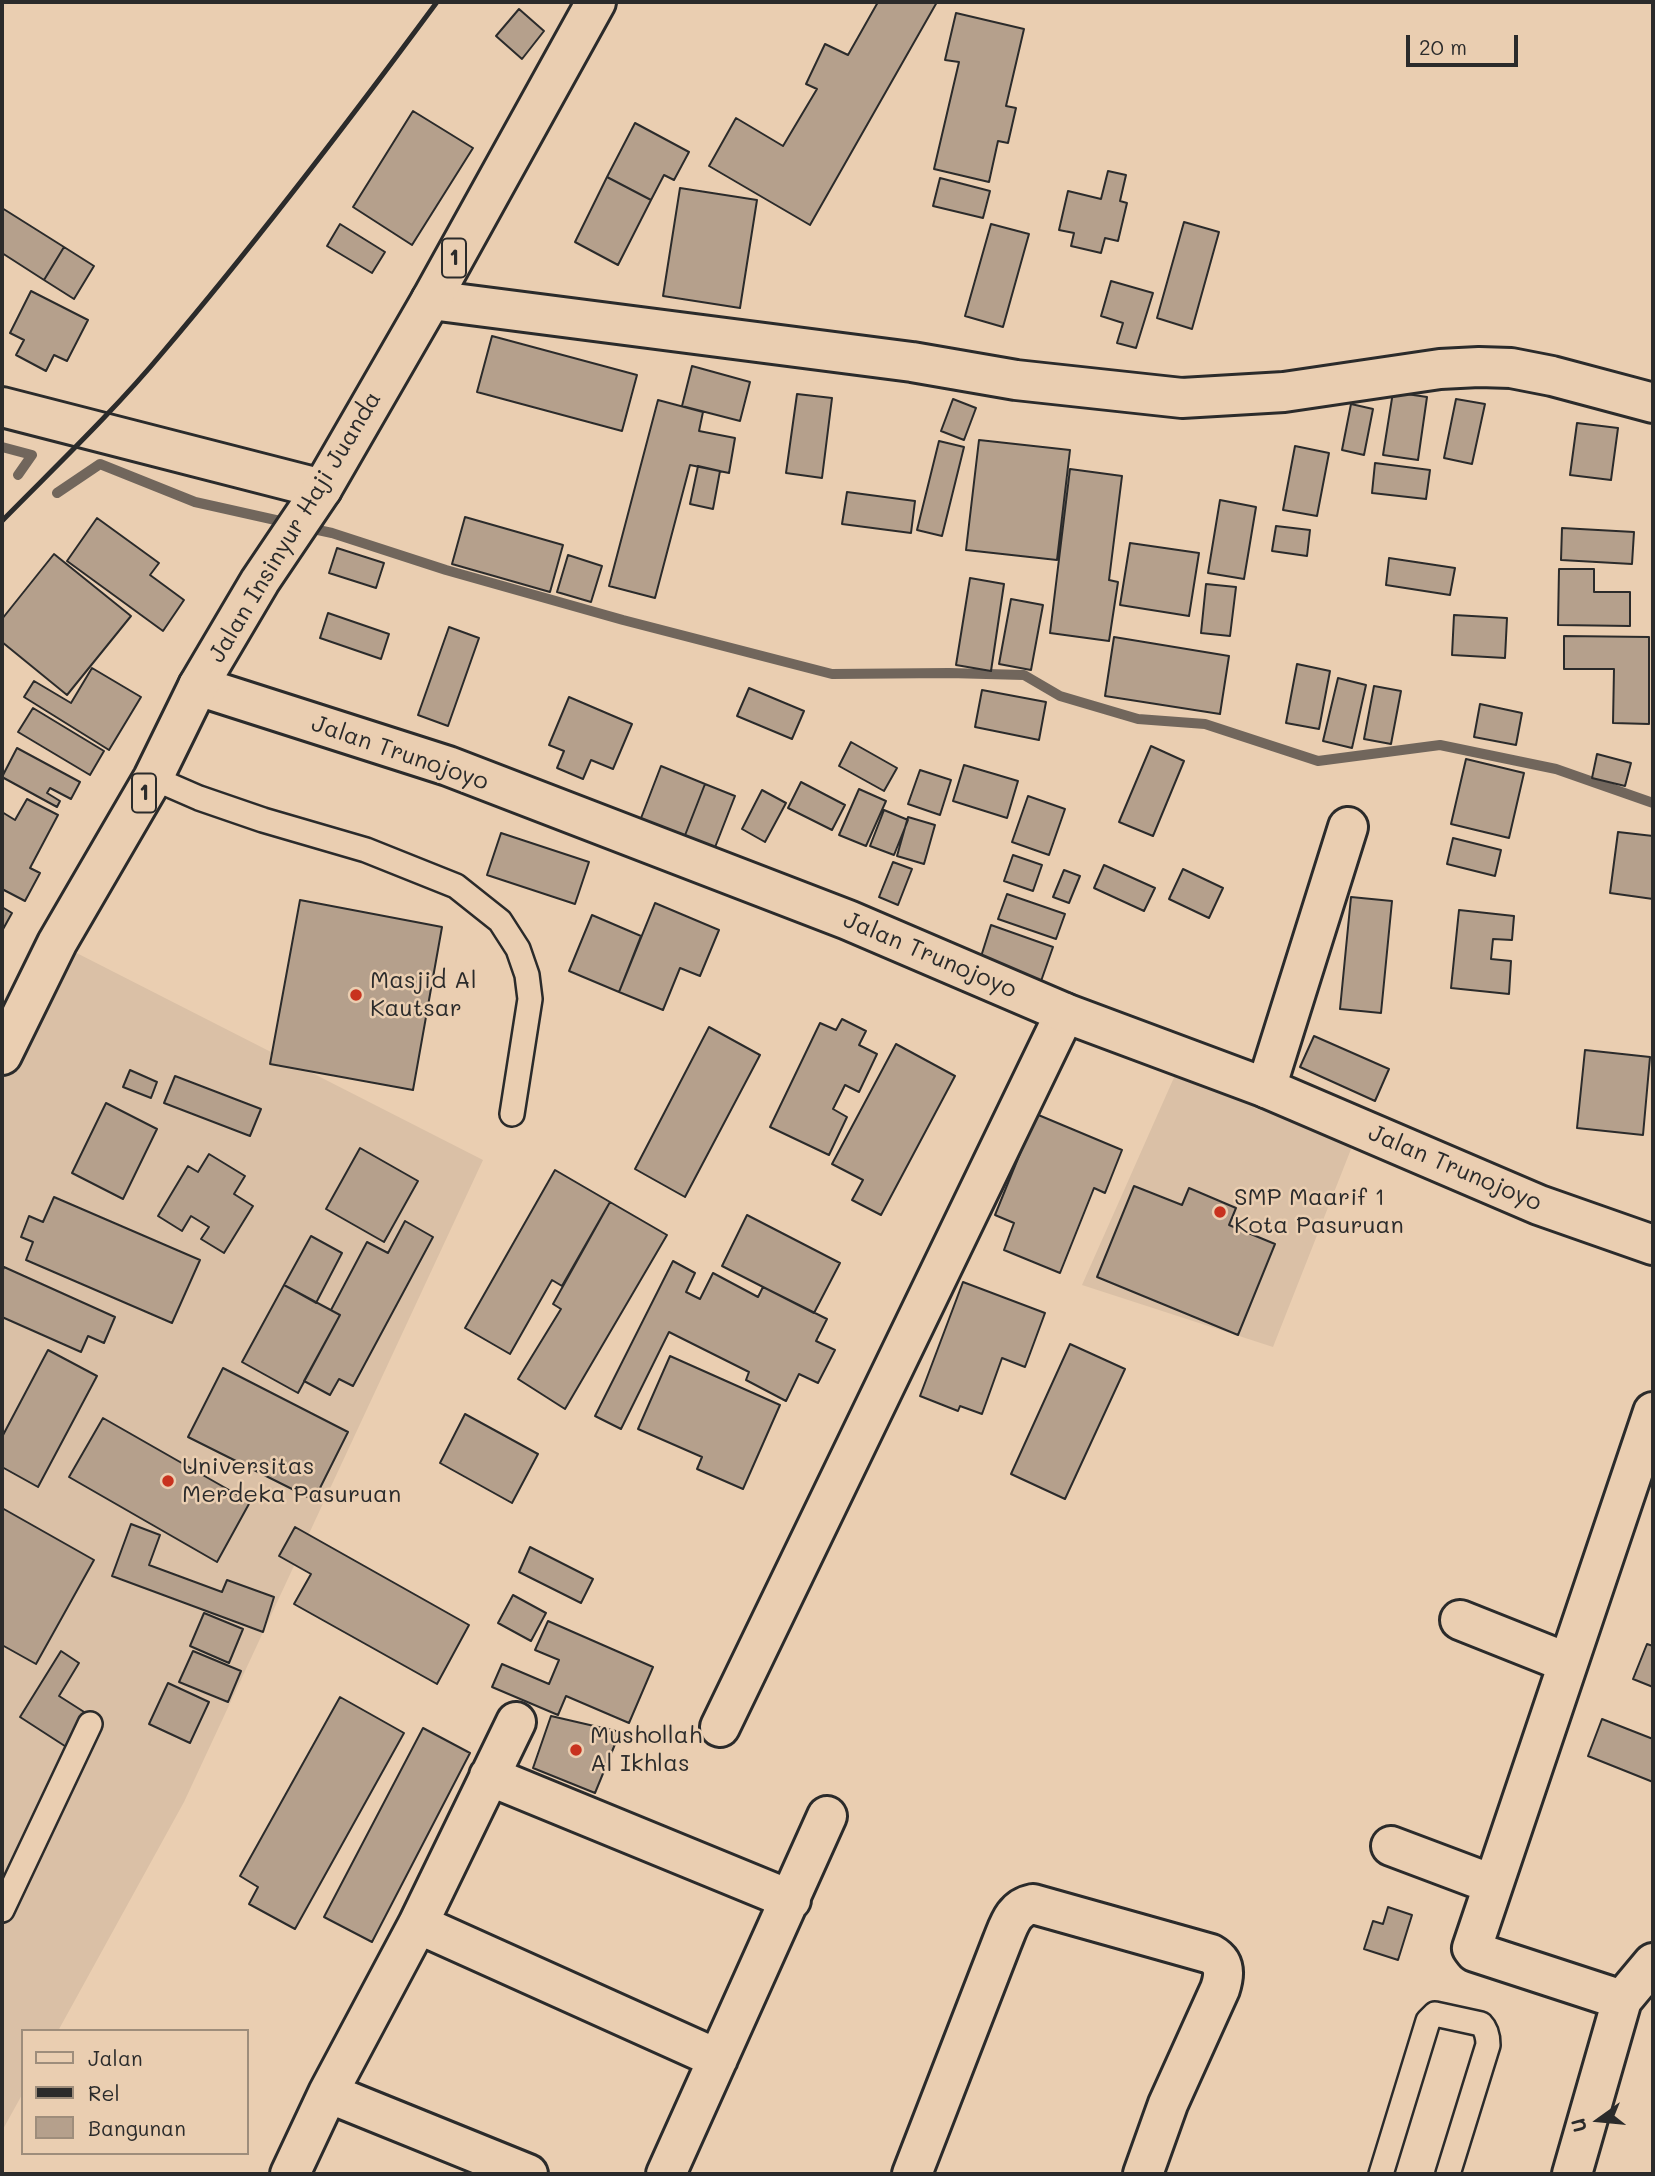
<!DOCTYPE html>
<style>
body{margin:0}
#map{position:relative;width:1655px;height:2176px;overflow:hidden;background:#eaceb1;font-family:Mali,sans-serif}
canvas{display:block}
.frame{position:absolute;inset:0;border:4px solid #2b2b2b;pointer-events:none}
.legend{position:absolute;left:21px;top:2029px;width:228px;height:126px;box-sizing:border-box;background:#eaceb1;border:2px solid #9e8d7b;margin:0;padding:9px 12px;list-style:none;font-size:21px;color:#2b2b2b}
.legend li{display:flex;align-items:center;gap:14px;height:35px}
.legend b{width:35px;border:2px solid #9e8d7b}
.north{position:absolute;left:1564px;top:2085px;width:70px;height:70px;-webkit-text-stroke:5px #eaceb1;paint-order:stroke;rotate:255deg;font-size:19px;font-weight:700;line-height:28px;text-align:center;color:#2b2b2b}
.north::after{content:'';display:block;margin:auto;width:24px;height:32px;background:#2b2b2b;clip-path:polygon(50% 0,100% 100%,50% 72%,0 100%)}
.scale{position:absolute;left:1406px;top:35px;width:112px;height:32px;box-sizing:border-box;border:4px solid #2b2b2b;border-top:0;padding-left:9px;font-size:21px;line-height:24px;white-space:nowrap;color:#2b2b2b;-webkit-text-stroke:5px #eaceb1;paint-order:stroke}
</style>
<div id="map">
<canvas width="1655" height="2176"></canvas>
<div class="frame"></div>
<ul class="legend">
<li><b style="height:9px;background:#eaceb1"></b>Jalan</li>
<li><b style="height:9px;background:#2b2b2b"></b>Rel</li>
<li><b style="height:19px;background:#b5a08c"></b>Bangunan</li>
</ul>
<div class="north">U</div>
<div class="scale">20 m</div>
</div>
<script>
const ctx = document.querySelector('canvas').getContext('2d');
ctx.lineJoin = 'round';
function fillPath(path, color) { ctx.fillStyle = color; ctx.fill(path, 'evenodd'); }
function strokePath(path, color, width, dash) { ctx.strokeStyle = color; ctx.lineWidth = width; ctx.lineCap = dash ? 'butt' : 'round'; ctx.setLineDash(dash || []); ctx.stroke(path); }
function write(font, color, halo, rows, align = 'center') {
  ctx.font = font + ' Mali,sans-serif'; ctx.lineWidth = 5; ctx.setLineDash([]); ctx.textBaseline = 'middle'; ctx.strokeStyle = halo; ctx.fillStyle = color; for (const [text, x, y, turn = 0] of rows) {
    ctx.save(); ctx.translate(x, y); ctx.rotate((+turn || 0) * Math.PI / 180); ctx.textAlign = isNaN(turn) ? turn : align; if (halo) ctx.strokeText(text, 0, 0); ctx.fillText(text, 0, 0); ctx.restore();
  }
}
fillPath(new Path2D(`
 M57,943L483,1160L184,1802L58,2031H23V2093L2,2131V1042Z
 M1176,1073L1355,1139L1273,1347L1082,1285Z`), '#dac0a6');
strokePath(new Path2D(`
 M2,447L32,455L18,475
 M57,493L100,464L195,502L289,523
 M304,527L332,533L446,570L623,620L832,674L949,673L1024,675L1060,696L1138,719L1205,724L1318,761L1440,745L1556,769L1653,803`), '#71665c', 10);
const building = new Path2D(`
 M878,2H937L810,225L709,166L736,118L783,146L817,89L806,84L825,44L848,55Z
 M519,9L544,31L522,59L496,36Z
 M956,13L1024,29L1006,106L1016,108L1008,143L998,141L989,182L934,169L959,62L945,60Z
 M413,111L473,148L412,245L353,207Z
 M635,123L689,152L674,180L664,175L651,200L607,177Z
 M1108,171L1126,175L1120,201L1127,203L1118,241L1105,238L1101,253L1071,246L1074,233L1059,230L1068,191L1101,199Z
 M607,177L651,200L618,265L575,242Z
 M940,178L990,191L983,218L933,206Z
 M680,188L757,200L740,308L663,296Z
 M2,208L64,247L44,280L2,253Z
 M1184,222L1219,232L1192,329L1157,318Z
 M340,224L385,252L372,273L327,246Z
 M991,224L1029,234L1003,327L965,316Z
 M64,247L94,266L74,299L44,280Z
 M1111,281L1153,293L1136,348L1117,343L1123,323L1101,316Z
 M31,291L88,320L67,361L54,355L46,371L16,355L24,340L10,333Z
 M492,336L637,375L622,431L477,392Z
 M692,366L750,382L740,421L682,406Z
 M1393,392L1427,397L1418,460L1383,455Z
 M797,394L832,398L822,478L786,473Z
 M953,399L976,408L964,440L941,431Z
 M1456,399L1485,404L1472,464L1444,458Z
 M658,400L703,412L699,431L735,438L729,473L690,465L655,598L609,586Z
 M1351,404L1373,409L1364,455L1342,450Z
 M1577,423L1618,428L1611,480L1570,475Z
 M979,440L1070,450L1057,560L966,550Z
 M939,441L964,447L942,536L917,530Z
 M1295,446L1329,453L1317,516L1283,510Z
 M1375,463L1430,470L1426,499L1372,493Z
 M698,466L720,471L713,509L690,504Z
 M1070,469L1122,476L1109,580L1118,582L1109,641L1050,633Z
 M847,492L915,501L911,533L842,524Z
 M1220,500L1256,507L1244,579L1208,573Z
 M465,517L563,545L550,592L452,564Z
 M97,518L159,563L150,575L184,600L163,631L67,561Z
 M1276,526L1310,530L1307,556L1272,551Z
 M1562,528L1634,532L1632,564L1561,560Z
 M1130,543L1199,553L1189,616L1120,605Z
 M337,548L384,563L376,588L329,573Z
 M54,554L131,616L67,695L2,642V619Z
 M568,555L602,566L591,602L557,592Z
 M1389,558L1455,568L1450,595L1386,585Z
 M1559,569H1594V592H1630V626L1558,625Z
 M970,578L1004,584L991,671L956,665Z
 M1206,584L1236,587L1230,636L1201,633Z
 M1011,599L1043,605L1031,670L999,664Z
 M328,613L389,634L381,659L320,638Z
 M1454,615L1507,618L1505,658L1452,655Z
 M449,627L479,638L448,726L418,715Z
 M1564,636L1649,637V724L1613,723L1614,669H1564Z
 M1114,637L1229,656L1220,714L1105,696Z
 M1297,664L1330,671L1319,729L1286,723Z
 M92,668L141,697L109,750L24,697L34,681L71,703Z
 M1338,678L1366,685L1352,748L1323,741Z
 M1374,686L1401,691L1391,744L1364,739Z
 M749,688L804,711L792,739L737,716Z
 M982,690L1046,702L1039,740L975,727Z
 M569,697L632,724L613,769L591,760L583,779L557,768L564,751L549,745Z
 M1480,704L1522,713L1516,745L1474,737Z
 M33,708L104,751L90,775L18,732Z
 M851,742L897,768L884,791L839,766Z
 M1151,746L1184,761L1153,836L1119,822Z
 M17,748L80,782L71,799L50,788L47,793L60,801L57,807L2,777Z
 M1597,754L1631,763L1625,786L1592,778Z
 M1466,759L1524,773L1509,838L1451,824Z
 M964,765L1018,781L1007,818L953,801Z
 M661,766L705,784L682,843L638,826Z
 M920,770L951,780L940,815L908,804Z
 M801,782L845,805L832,830L788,808Z
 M705,784L735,796L712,855L682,843Z
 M859,789L886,801L866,846L839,835Z
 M762,790L786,803L765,842L742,829Z
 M1028,796L1065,809L1049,855L1012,842Z
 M27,799L58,815L30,868L40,873L25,901L2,889V812L15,820Z
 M884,810L908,820L894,855L870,846Z
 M908,817L935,825L924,864L897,856Z
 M1618,832L1653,836V899L1610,893Z
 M501,833L589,862L575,904L487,875Z
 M1453,838L1501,850L1495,876L1447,864Z
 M1013,855L1042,865L1033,891L1004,881Z
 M893,862L912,869L898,905L879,897Z
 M1104,865L1155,888L1144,911L1094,888Z
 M1183,869L1223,888L1209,918L1169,899Z
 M1064,870L1080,876L1069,903L1053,897Z
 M1007,894L1065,914L1056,939L998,919Z
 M1351,897L1392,901L1381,1013L1340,1009Z
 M300,900L442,927L413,1090L270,1064Z
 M655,903L719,930L700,976L680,968L663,1010L619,992Z
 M2,907L12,913L2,931Z
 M1459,910L1514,916L1512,940L1493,939L1491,959L1511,961L1509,994L1451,988Z
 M592,915L641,936L619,992L569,971Z
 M991,925L1053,947L1040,984L979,963Z
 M842,1019L866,1031L859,1045L877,1054L859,1092L845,1085L833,1109L847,1117L829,1155L770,1127L820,1023L836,1030Z
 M709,1027L760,1055L685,1197L635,1169Z
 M1314,1036L1389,1069L1375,1101L1300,1067Z
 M896,1044L955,1076L881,1215L852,1200L863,1180L832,1164Z
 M1585,1050L1650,1057L1643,1135L1577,1128Z
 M130,1070L157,1082L151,1098L123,1087Z
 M175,1076L261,1109L250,1136L164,1103Z
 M106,1103L157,1129L123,1199L72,1173Z
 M1036,1114L1122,1150L1105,1193L1094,1188L1060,1273L1004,1250L1014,1223L995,1215Z
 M360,1148L418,1181L384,1242L326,1209Z
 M209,1154L245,1176L234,1194L253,1206L224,1253L201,1239L209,1227L191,1216L182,1231L158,1216L188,1166L198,1172Z
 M555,1170L610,1202L562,1286L552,1280L510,1354L465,1328Z
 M1134,1186L1182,1205L1189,1188L1236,1208L1229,1225L1275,1244L1238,1335L1097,1277Z
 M54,1197L200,1260L172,1323L26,1260L33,1242L21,1237L29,1216L43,1222Z
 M610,1202L667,1235L565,1409L518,1379L561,1309L553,1304Z
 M747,1215L840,1263L814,1313L722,1266Z
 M405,1221L433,1237L353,1386L339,1379L330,1395L304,1381L340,1315L331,1310L367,1242L388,1253Z
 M311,1236L342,1253L316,1303L284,1285Z
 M673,1261L695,1273L686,1292L700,1299L713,1273L758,1297L763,1287L827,1319L816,1341L835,1350L818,1383L799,1374L786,1401L746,1380L749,1372L669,1332L621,1429L595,1416Z
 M4,1267L115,1317L104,1343L88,1336L81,1352L2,1317V1273Z
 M963,1282L1045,1313L1025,1367L1002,1358L982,1414L960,1406L958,1411L920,1396Z
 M284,1285L340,1315L298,1393L242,1362Z
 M1070,1344L1125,1369L1065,1499L1011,1474Z
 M48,1350L97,1376L38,1487L2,1467V1437Z
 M670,1356L780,1405L743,1489L697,1469L702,1457L638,1429Z
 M223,1368L348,1432L314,1500L188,1437Z
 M465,1414L538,1454L512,1503L440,1463Z
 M103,1418L250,1502L217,1562L69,1477Z
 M2,1508L94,1560L36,1664L2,1645Z
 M131,1524L160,1535L149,1565L222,1592L227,1580L274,1597L263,1632L112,1576Z
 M295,1527L469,1625L437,1684L294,1604L311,1574L279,1556Z
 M530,1547L593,1579L581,1603L519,1572Z
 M513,1595L546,1613L531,1641L498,1623Z
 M204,1613L243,1629L229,1663L190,1646Z
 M548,1621L653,1667L629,1723L566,1696L558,1715L492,1687L502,1664L549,1684L559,1660L535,1650Z
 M1647,1644L1653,1646V1687L1633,1679Z
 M61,1651L79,1663L59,1696L92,1717L71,1750L20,1717Z
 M193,1651L241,1671L228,1702L179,1682Z
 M168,1683L209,1702L190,1743L149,1724Z
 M340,1697L404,1733L295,1929L249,1904L258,1887L240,1876Z
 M551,1716L620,1732L595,1793L533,1768Z
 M1602,1719L1653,1739V1782L1588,1756Z
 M423,1728L470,1753L372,1942L324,1917Z
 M1388,1907L1412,1915L1398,1960L1364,1949L1373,1921L1383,1924Z`);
fillPath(building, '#b5a08c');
strokePath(building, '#2b2b2b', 2);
const service = new Path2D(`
 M153,778L199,798L263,820L366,850L456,886L500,921L518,949L527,975L530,999L512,1114
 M2,1910L90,1724
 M1381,2174L1428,2021L1435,2014L1481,2024C1487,2030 1488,2037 1488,2045L1448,2174`);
const minor = new Path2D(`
 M431,300L912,362L1016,380L1182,398L1284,392L1440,369L1479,367L1511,368L1552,376L1653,403
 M2,407L322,489
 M1266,1088L1348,827
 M1460,1620L1568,1663
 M720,1727L1065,1013
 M489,1776L791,1900
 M1391,1846L1492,1884
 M418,1924L718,2059
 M1622,2000L1475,1952L1472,1948L1653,1412
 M328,2093L528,2174
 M290,2174L328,2093L418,1924L516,1722
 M666,2174L827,1816
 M912,2174L1002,1942C1009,1925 1013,1908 1033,1904L1211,1954C1225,1962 1225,1974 1220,1989L1168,2104L1143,2174
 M1572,2174L1622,2000L1653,1963`);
const tertiary = new Path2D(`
 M198,686L448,766L848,920L1065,1013L1266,1088L1539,1205L1653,1245`);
const trunk = new Path2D(`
 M2,1055L57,943L153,778L198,686L260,581L322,489L431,300L596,2`);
strokePath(service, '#2b2b2b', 28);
strokePath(minor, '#2b2b2b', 44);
strokePath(tertiary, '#2b2b2b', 44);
strokePath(trunk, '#2b2b2b', 44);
strokePath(service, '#eaceb1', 23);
strokePath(minor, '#eaceb1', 38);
strokePath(tertiary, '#eaceb1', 38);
strokePath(trunk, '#eaceb1', 38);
strokePath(new Path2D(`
 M2,521C56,466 113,412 163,352C259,239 349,121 437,2`), '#2b2b2b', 5);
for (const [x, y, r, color] of [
 [356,995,7,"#c8321e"],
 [1220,1212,7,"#c8321e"],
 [168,1481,7,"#c8321e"],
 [576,1750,7,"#c8321e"]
]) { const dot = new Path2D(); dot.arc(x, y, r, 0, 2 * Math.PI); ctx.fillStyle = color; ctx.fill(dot); strokePath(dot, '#eaceb1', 2.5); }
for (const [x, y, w] of [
 [454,258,24],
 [144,793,24]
]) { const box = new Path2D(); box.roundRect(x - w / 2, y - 19.5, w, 39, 5); ctx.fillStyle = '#eaceb1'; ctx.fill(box); strokePath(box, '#2b2b2b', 2); }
write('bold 23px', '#2b2b2b', null, [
 ["1",454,258],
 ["1",144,793]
]);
write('24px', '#2b2b2b', '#eaceb1', [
 ["Jalan Insinyur Haji Juanda",295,527,-59],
 ["Jalan Trunojoyo",400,753,19],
 ["Jalan Trunojoyo",930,955,23],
 ["Jalan Trunojoyo",1455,1168,23]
]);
write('24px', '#2b2b2b', '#eaceb1', [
 ["Masjid Al",370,981],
 ["Kautsar",370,1009],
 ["SMP Maarif 1",1234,1198],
 ["Kota Pasuruan",1234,1226],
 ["Universitas",182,1467],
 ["Merdeka Pasuruan",182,1495],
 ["Mushollah",590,1736],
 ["Al Ikhlas",590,1764]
], 'left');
</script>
